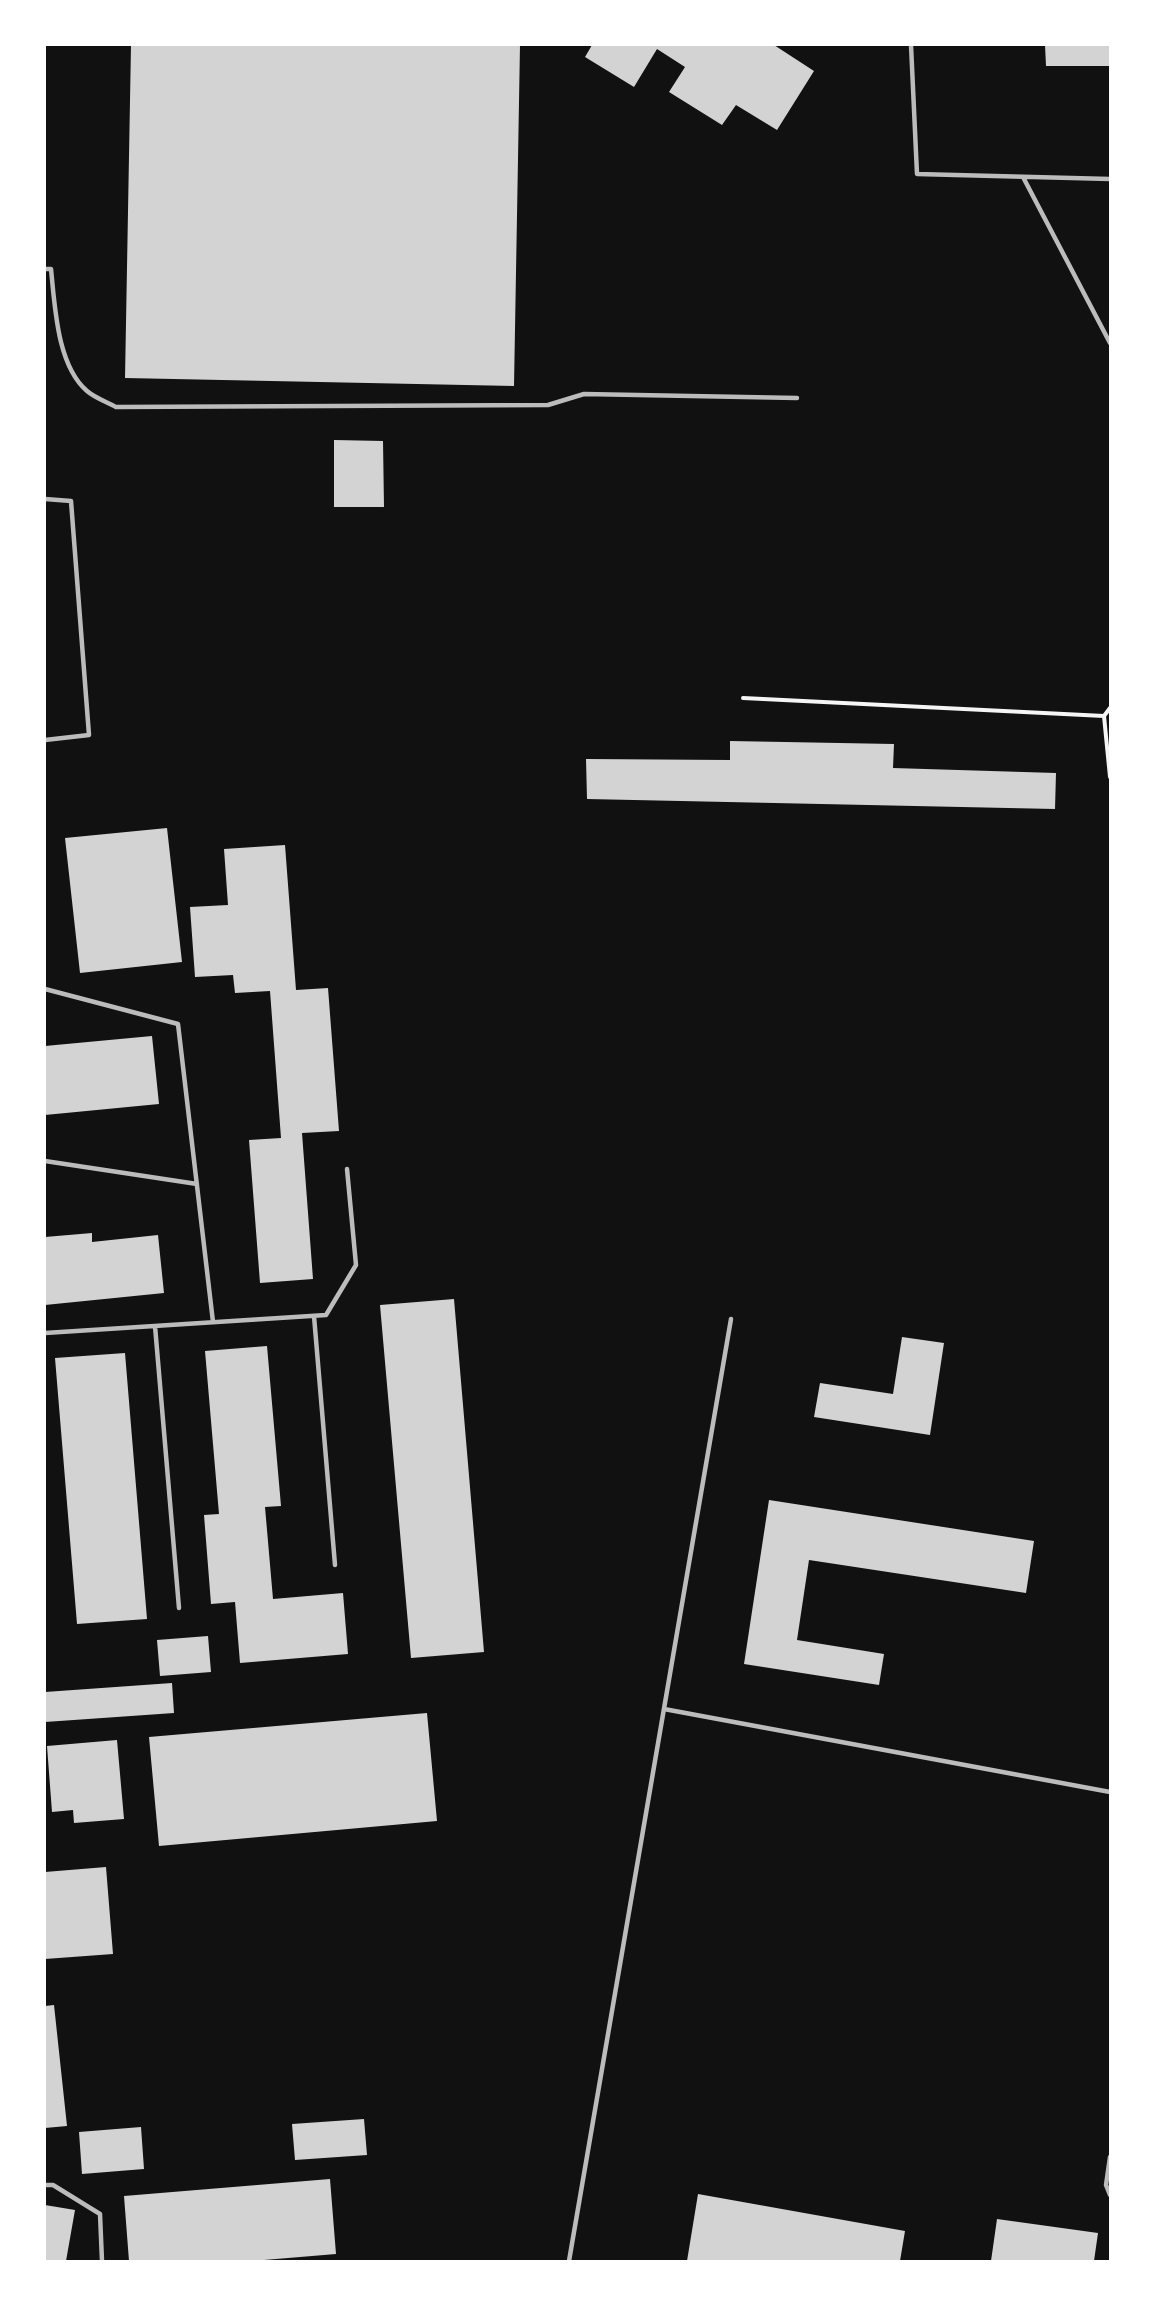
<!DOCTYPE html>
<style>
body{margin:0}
#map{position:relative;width:1155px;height:2306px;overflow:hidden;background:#111;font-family:"Sofia Sans Condensed",sans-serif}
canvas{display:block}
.frame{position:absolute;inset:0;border:46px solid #fff;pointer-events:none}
</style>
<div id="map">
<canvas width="1155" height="2306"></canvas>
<div class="frame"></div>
</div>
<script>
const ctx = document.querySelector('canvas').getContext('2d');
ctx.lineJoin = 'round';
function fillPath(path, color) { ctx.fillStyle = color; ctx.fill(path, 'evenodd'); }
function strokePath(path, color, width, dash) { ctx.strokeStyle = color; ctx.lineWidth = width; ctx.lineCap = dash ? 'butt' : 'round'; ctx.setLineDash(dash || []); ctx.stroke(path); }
fillPath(new Path2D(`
 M131,45H520L514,386L125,378Z
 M592,45H774L814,71L777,130L736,105L722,125L669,92L685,67L657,49L634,87L585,57Z
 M1045,45H1110V66H1046Z
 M334,440L383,441L384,507H334Z
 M730,741L894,744L893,768L1056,773L1055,809L587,799L586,759L730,760Z
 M167,828L182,962L80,973L65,838Z
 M285,845L296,990L328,988L339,1131L302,1133L313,1279L260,1283L249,1140L281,1138L270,991L235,993L233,975L195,977L190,907L228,905L224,849Z
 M152,1036L159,1104L45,1115V1046Z
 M92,1233V1242L158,1235L164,1293L45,1305V1237Z
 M454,1299L484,1652L411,1658L380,1305Z
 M902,1337L944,1343L930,1435L814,1417L820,1383L893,1394Z
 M267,1346L281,1506L265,1507L273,1599L343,1593L348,1654L240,1663L235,1602L211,1604L204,1515L219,1514L205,1351Z
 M125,1353L147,1619L77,1624L55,1358Z
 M769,1500L1034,1541L1026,1593L809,1560L797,1640L884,1654L879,1685L744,1664Z
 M208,1636L211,1672L160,1676L157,1640Z
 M172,1683L174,1713L45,1722V1692Z
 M427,1713L437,1821L159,1846L149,1737Z
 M117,1740L124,1819L74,1823L73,1810L52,1812L47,1746Z
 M106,1867L113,1954L45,1959V1872Z
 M54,2005L67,2126L45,2128V2006Z
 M364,2119L367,2155L295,2160L292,2124Z
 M141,2127L144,2169L82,2174L79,2132Z
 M330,2179L336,2254L252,2261H129L124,2196Z
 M698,2194L905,2231L900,2261H687Z
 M45,2205L75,2210L66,2261H45Z
 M997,2219L1098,2233L1094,2261H991Z`), '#d3d3d3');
strokePath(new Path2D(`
 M743,698L1104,716
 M1110,708L1104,716L1110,777`), '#f5f5f5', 4);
strokePath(new Path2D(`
 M911,45L917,174L1110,179
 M1023,177L1110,343
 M45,269H51C55,307 57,365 87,391C95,398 107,402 116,407L548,405L584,394L797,398
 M45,499L71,501L89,735L45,740
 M45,989L178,1024L213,1322
 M45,1161L197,1184
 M314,1316L335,1565
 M155,1326L179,1608
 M45,1333L326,1315L356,1265L347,1169
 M664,1709L1110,1792
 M1110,2157L1106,2185L1110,2195
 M45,2185H53L100,2214L102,2261
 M569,2261L731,1319`), '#bcbcbc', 4.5);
</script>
